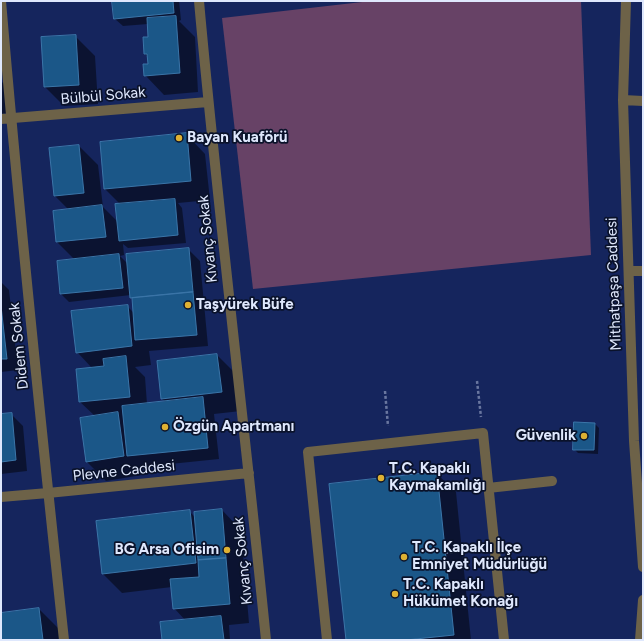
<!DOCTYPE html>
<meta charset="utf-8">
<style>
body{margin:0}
#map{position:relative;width:644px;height:641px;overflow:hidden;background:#15255d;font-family:Figtree,sans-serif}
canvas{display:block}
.frame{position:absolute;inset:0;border:2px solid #dfe8fd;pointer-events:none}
</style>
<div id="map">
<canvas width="644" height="641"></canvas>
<div class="frame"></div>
</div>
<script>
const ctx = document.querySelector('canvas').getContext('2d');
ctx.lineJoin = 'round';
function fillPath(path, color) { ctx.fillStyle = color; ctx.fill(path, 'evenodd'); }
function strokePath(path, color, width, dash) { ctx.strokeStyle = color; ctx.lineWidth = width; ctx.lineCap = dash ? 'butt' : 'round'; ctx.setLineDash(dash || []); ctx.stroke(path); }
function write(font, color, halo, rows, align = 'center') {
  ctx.font = font + ' Figtree,sans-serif'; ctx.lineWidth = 3.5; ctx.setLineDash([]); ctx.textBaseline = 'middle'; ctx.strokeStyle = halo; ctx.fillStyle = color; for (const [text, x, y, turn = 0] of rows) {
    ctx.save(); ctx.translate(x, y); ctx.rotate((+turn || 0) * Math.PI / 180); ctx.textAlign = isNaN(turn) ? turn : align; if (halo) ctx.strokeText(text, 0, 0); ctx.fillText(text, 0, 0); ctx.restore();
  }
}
fillPath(new Path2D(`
 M371,1H581L591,255L253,289L222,18Z`), '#674266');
fillPath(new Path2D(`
 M113,1H179L181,20L179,21L195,37L198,92L164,95L145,75L149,64V58L145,54L149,38L148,24L123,26L115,19Z
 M75,36L95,56L98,104L64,106L45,87Z
 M1,81L5,85L8,113L1,114Z
 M186,134L205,154L210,200L178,203L182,208L186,243L128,248L123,244L124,255L120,256L128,264L188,249L200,261L208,346L149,351L151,365L135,367L145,377L147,404L166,402L162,399L158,362L217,355L236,374L241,411L214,414L219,459L141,467L142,475L106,481L87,462L95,416L80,402L92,368L77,352L127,306L134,313L133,299L131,295L69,302L61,294L75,260L57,242L69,210L55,196L79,146L98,165L103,207L118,222L121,205L105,189L101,143Z
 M1,282L9,290L18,370L1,372Z
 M11,414L23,426L27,471L1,474V415Z
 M595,424L599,428L598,454L578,453L574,449Z
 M436,473L456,492L471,640H347Z
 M222,510L241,530L249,623L229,625L230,640H163L185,620L174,608L172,587L122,593L102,573L189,511L195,517Z
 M39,609L58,628L60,640H1V614Z`), '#0007');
const building = new Path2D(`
 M112,1H173L174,13L114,19Z
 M176,16L180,73L144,76L143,64H148L147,54H144L143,37H148L147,18Z
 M76,35L79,85L44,87L41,37Z
 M187,133L191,181L104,189L100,142Z
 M79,145L84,193L54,196L49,148Z
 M175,199L178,235L119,241L115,204Z
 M102,205L106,237L56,242L53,211Z
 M189,248L193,292L130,298L126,254Z
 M119,254L123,288L60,294L57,261Z
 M193,292L197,335L135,340L132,298Z
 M128,305L132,346L76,353L71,311Z
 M1,306L7,359H1Z
 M217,354L222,392L161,399L157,361Z
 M126,356L130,397L79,402L76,369L104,366L103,359Z
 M203,397L208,448L127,456L122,406Z
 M118,412L124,456L86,462L80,418Z
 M12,413L16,460L1,462V414Z
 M574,422L595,423L594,450H573Z
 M437,472L454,635L406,640H346L329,484Z
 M222,509L226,558L198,560L194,512Z
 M190,510L196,563L102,574L96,521Z
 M226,558L230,604L173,609L170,579L199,577L198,560Z
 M39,608L43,640H1V613Z
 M221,616L224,640H162L160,622Z`);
fillPath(building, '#1b5788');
strokePath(building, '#3b75a8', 1);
strokePath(new Path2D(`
 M477,381L481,417
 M385,391L388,426
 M445,553L469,550`), '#69769f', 2.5, [3, 2]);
strokePath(new Path2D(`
 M1,1C19,214 41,427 64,640
 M199,1C218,214 245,427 266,640
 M626,1L623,100L634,441L643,567
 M623,100L643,101
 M1,119L208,102
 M629,271H643
 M488,488L552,481
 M1,497L48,493L249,473
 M327,640L308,452L483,433L504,640
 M640,640L643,600`), '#6d6248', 10);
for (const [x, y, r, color] of [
 [179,138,4,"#deb133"],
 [188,305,4,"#deb133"],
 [165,427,4,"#deb133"],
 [584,436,4,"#deb133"],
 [381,478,4,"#deb133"],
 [227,550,4,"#deb133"],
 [404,557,4,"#deb133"],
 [395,594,4,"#deb133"]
]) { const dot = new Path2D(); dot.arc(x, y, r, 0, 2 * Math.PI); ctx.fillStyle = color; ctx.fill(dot); strokePath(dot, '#0a122a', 1.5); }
write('15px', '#dfe8fd', '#0a122a', [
 ["Bülbül Sokak",103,96,-5],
 ["Kıvanç Sokak",208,239,-96],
 ["Mithatpaşa Caddesi",614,284,-92],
 ["Didem Sokak",19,346,-96],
 ["Plevne Caddesi",124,471,-6],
 ["Kıvanç Sokak",243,561,-96]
]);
write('bold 15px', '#dfe8fd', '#0a122a', [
 ["Bayan Kuaförü",187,138],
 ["Taşyürek Büfe",196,305],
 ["Özgün Apartmanı",173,427],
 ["Güvenlik",576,436,"right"],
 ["T.C. Kapaklı",389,469],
 ["Kaymakamlığı",389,486],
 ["T.C. Kapaklı İlçe",412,548],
 ["Emniyet Müdürlüğü",412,565],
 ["BG Arsa Ofisim",219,550,"right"],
 ["T.C. Kapaklı",403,585],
 ["Hükümet Konağı",403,602]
], 'left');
</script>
